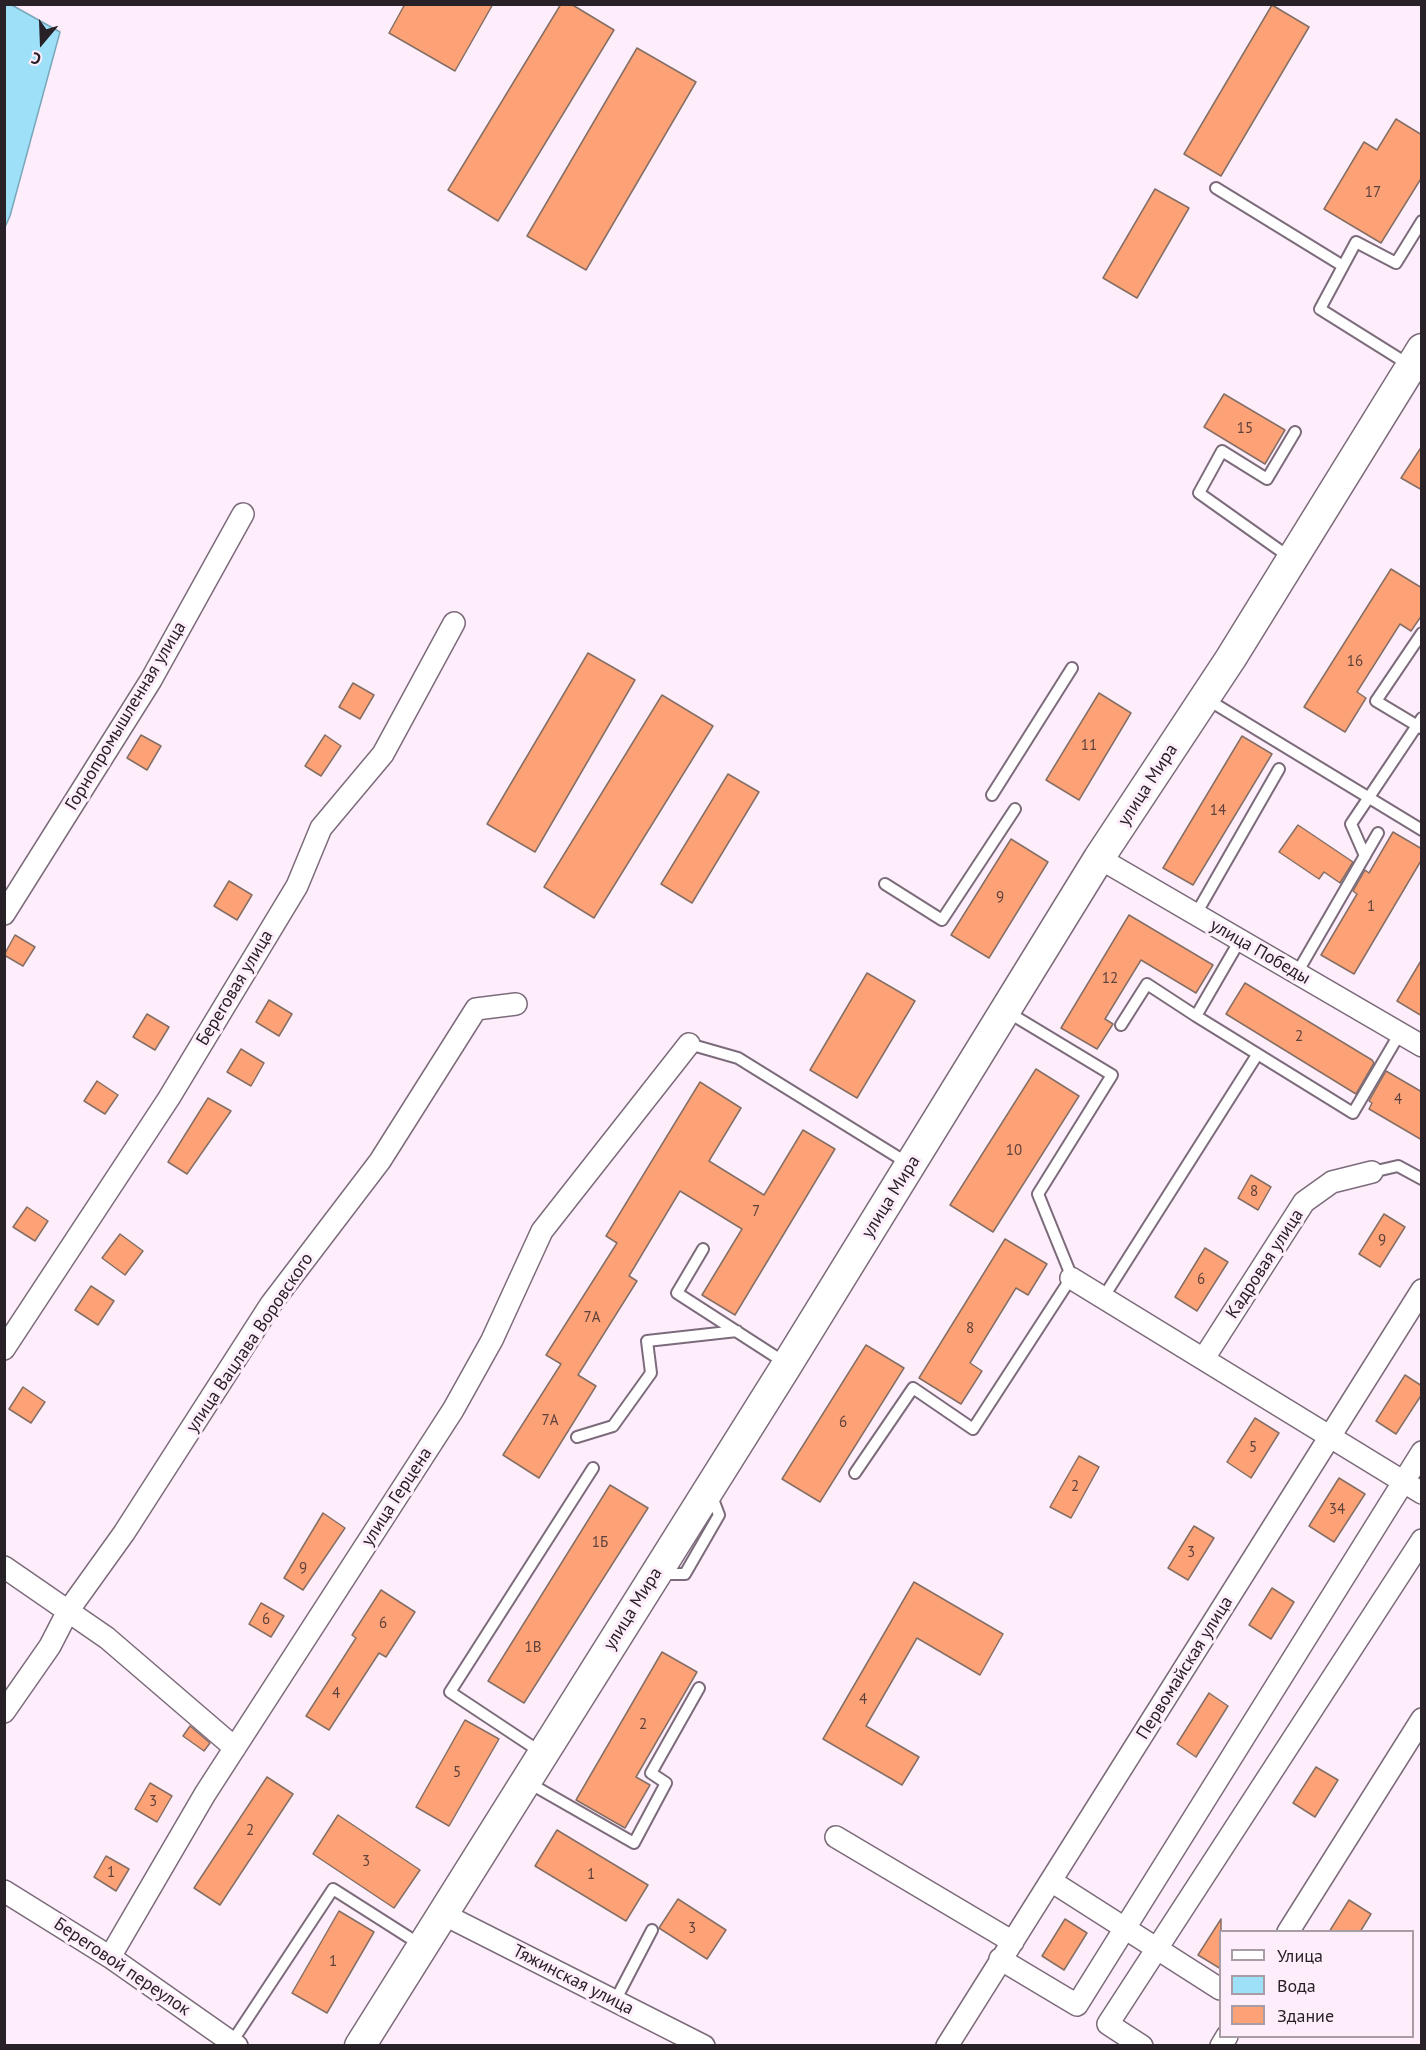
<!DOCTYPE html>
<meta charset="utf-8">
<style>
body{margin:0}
#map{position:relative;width:1426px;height:2050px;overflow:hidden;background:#feeefc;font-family:"PT Sans",sans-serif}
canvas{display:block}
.frame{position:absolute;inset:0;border:6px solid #282128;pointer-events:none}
.legend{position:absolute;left:1219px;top:1930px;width:195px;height:108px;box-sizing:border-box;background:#feeefc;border:2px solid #a89ca7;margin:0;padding:8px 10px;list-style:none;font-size:18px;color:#282128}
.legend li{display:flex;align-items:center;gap:12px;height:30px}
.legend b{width:30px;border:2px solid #a89ca7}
.north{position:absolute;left:12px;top:12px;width:60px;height:60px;-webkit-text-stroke:4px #feeefc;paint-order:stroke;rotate:199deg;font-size:16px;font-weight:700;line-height:24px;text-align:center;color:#282128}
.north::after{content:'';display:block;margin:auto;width:21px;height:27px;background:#282128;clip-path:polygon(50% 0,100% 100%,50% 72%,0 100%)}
</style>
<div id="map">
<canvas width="1426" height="2050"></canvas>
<div class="frame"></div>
<ul class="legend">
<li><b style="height:8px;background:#fff"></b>Улица</li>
<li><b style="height:16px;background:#9de0f8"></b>Вода</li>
<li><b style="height:16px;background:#fda176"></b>Здание</li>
</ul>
<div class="north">С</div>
</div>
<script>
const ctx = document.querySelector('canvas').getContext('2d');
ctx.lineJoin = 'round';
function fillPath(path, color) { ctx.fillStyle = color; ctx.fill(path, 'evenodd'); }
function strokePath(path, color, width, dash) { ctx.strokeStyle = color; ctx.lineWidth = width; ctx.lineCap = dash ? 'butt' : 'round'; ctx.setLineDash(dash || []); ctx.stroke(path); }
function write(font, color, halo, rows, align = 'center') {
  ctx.font = font + ' "PT Sans",sans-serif'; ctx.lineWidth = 6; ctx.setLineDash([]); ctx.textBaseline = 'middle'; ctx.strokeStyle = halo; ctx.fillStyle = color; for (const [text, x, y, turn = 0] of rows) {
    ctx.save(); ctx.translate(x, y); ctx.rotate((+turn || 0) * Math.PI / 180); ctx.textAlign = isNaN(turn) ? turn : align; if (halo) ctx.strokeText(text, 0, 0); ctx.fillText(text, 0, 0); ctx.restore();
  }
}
const water = new Path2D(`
 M10,4L60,32L10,216L5,227L4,5Z`);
fillPath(water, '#9de0f8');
strokePath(water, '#7aa7ba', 1.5);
const building = new Path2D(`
 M405,4H493L455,71L389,33Z
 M561,4H571L614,30L498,221L448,190Z
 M1272,5L1309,27L1221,176L1184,154Z
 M637,48L696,82L586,270L527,236Z
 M1396,119L1422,135V177L1381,243L1324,209L1364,142L1377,150Z
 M1155,189L1189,208L1137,298L1103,278Z
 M1224,394L1285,430L1265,464L1204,427Z
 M1422,446V490L1401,478Z
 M1391,569L1422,588V615L1411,631L1400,624L1357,692L1366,698L1345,732L1304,707Z
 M588,653L635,680L535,852L487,824Z
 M353,683L374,695L360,719L339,707Z
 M1099,693L1131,713L1079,800L1046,780Z
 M662,695L713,726L594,918L544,887Z
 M141,735L161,746L147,770L127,758Z
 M325,735L341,746L321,776L305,766Z
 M1242,736L1272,754L1193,885L1163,868Z
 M728,774L759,792L692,903L661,884Z
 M1298,825L1353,862L1340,883L1324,872L1319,879L1279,852Z
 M1393,832L1422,849V859L1354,974L1321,955L1357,894L1353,891L1365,870L1369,873Z
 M1011,839L1048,862L989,958L951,935Z
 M229,881L252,895L237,920L214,906Z
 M1129,915L1213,965L1196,993L1141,960L1105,1019L1113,1024L1097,1049L1061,1028Z
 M15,935L35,947L23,966L4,955Z
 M1422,959V1016L1397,1001Z
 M867,973L915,1001L857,1098L810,1070Z
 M1245,983L1372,1060L1374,1063L1356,1094L1226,1014Z
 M269,1000L292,1014L279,1036L256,1022Z
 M147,1014L169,1027L155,1050L133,1037Z
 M241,1049L264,1063L251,1086L227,1072Z
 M1036,1069L1079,1096L993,1232L950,1205Z
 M1386,1071L1422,1092V1140L1369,1109L1372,1103L1369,1101Z
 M97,1081L118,1095L105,1114L84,1101Z
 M700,1082L741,1108L709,1161L764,1195L803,1130L835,1149L735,1315L702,1295L742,1229L680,1191L629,1276L637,1281L578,1375L596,1386L539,1478L503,1455L561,1364L546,1355L617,1243L606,1236Z
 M208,1098L231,1111L187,1174L168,1162Z
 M1251,1175L1271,1187L1258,1210L1238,1198Z
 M27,1207L48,1221L35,1241L13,1227Z
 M1384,1214L1405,1227L1380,1267L1359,1254Z
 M120,1234L143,1251L125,1275L102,1258Z
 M1005,1239L1047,1264L1028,1295L1016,1288L970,1363L982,1371L961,1404L919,1378Z
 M1205,1248L1228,1262L1197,1311L1175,1297Z
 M91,1286L114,1301L98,1325L75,1310Z
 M866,1345L904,1368L820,1502L782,1479Z
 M1405,1375L1422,1386V1394L1396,1434L1376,1421Z
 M23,1387L45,1402L31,1423L9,1409Z
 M1255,1418L1279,1433L1251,1478L1227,1462Z
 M1079,1456L1099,1467L1071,1518L1050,1507Z
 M1339,1478L1365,1494L1334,1542L1309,1526Z
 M610,1485L648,1508L524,1703L488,1681Z
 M323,1513L345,1528L303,1590L284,1578Z
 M1194,1526L1214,1538L1188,1580L1168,1568Z
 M914,1582L1003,1634L980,1675L917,1638L866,1726L919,1757L902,1785L823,1739Z
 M1272,1588L1294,1602L1271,1639L1249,1625Z
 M381,1590L415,1612L386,1657L379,1653L329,1730L306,1716L356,1638L352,1635Z
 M261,1603L284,1616L271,1637L249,1624Z
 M662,1652L697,1672L636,1777L650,1785L625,1828L576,1800Z
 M1209,1693L1228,1706L1196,1757L1177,1744Z
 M465,1720L499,1739L449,1826L416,1807Z
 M190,1726L210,1743L204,1751L183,1736Z
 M1316,1767L1338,1780L1315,1817L1293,1803Z
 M267,1777L293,1794L220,1905L194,1888Z
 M150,1783L172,1796L157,1822L135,1809Z
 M338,1815L420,1870L394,1908L313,1854Z
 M557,1830L648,1885L626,1921L535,1866Z
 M106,1856L129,1869L116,1891L94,1877Z
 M678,1899L726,1930L707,1959L659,1928Z
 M1349,1900L1371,1914L1360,1932H1329Z
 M339,1911L374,1932L327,2013L292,1993Z
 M1065,1919L1087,1933L1064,1970L1042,1956Z
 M1221,1919V1969L1198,1955Z`);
fillPath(building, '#fda176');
strokePath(building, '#856f65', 1.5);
const lane = new Path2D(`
 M1216,188L1343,266
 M1411,366L1320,309L1356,242L1396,263L1422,221
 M1292,559L1199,493L1222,451L1267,479L1295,432
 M1205,698L1422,830
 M1421,728L1376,701L1422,633
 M992,795L1072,668
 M1365,856L1351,824L1422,718
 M885,884L942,920L1015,809
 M1196,914L1279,769
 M1297,973L1378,833
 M1006,1011L1112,1075L1038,1194L1073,1280
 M1196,1016L1353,1113L1400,1033
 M1121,1025L1147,984L1196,1016L1240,940
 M689,1044L738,1058L909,1164
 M1372,1172L1398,1166L1422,1179
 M703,1249L677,1293L787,1364
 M1103,1298L1257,1055
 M577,1437L613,1426L651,1373L647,1341L737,1331
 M855,1473L913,1388L973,1429L1071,1278
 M662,1574H685L719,1515L711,1494
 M542,1753L450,1692L593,1468
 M529,1783L634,1843L666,1783L651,1773L699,1688
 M615,2001L652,1930
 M232,2042L333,1889L421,1945`);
const street = new Path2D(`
 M1099,858L1422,1046
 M4,914L151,680L243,514
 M1071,1278L1422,1493
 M4,1349L169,1098L297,886L321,828L383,754L454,623
 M1204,1358L1304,1202L1332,1182L1372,1172
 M4,1567L107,1638L235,1748
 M4,1712L50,1646L68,1611L124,1533L271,1304L380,1161L476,1009L516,1004
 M836,1837L1013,1942
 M1051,1881L1220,1989
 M4,1891L110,1957L237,2046
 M443,1914L704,2046
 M1288,1932L1422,1719
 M110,1957L205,1794L453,1410L492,1340L542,1231L689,1044
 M1000,1959L1077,2005L1422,1452
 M947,2046L1422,1290
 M1142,2046L1108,2024L1422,1540
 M1221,2046L1227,2036`);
const secondary = new Path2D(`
 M360,2046L785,1368L1099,858L1231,658L1422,349`);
strokePath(lane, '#7c6b7b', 14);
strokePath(street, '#7c6b7b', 24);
strokePath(secondary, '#7c6b7b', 33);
strokePath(lane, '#fff', 10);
strokePath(street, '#fff', 21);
strokePath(secondary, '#fff', 30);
write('15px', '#5d413c', null, [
 ["17",1373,193],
 ["15",1245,429],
 ["16",1355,662],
 ["11",1089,746],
 ["14",1218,811],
 ["9",1000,898],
 ["1",1371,907],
 ["12",1110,979],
 ["2",1299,1037],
 ["4",1398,1100],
 ["10",1014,1151],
 ["8",1254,1192],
 ["7",756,1212],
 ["9",1382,1241],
 ["6",1201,1280],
 ["7А",592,1318],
 ["8",970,1329],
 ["7А",550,1421],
 ["6",843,1423],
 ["5",1253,1448],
 ["2",1075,1487],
 ["34",1337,1510],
 ["1Б",600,1543],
 ["3",1191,1553],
 ["9",303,1569],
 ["6",266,1620],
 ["6",383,1624],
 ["1В",533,1648],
 ["4",336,1694],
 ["4",863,1700],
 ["2",643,1725],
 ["5",457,1773],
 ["3",153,1802],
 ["2",250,1831],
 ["3",366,1862],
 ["1",111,1873],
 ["1",591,1875],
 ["3",692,1929],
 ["1",333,1962]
]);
write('18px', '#282128', '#feeefc', [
 ["Горнопромышленная улица",126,716,-59],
 ["улица Мира",1148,785,-57],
 ["улица Победы",1260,952,30],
 ["Береговая улица",235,988,-59],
 ["улица Мира",891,1197,-58],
 ["Кадровая улица",1265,1264,-57],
 ["улица Вацлава Воровского",250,1343,-56],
 ["улица Герцена",397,1497,-57],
 ["улица Мира",633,1609,-58],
 ["Первомайская улица",1185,1668,-58],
 ["Береговой переулок",122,1967,34],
 ["Тяжинская улица",573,1980,27]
]);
</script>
